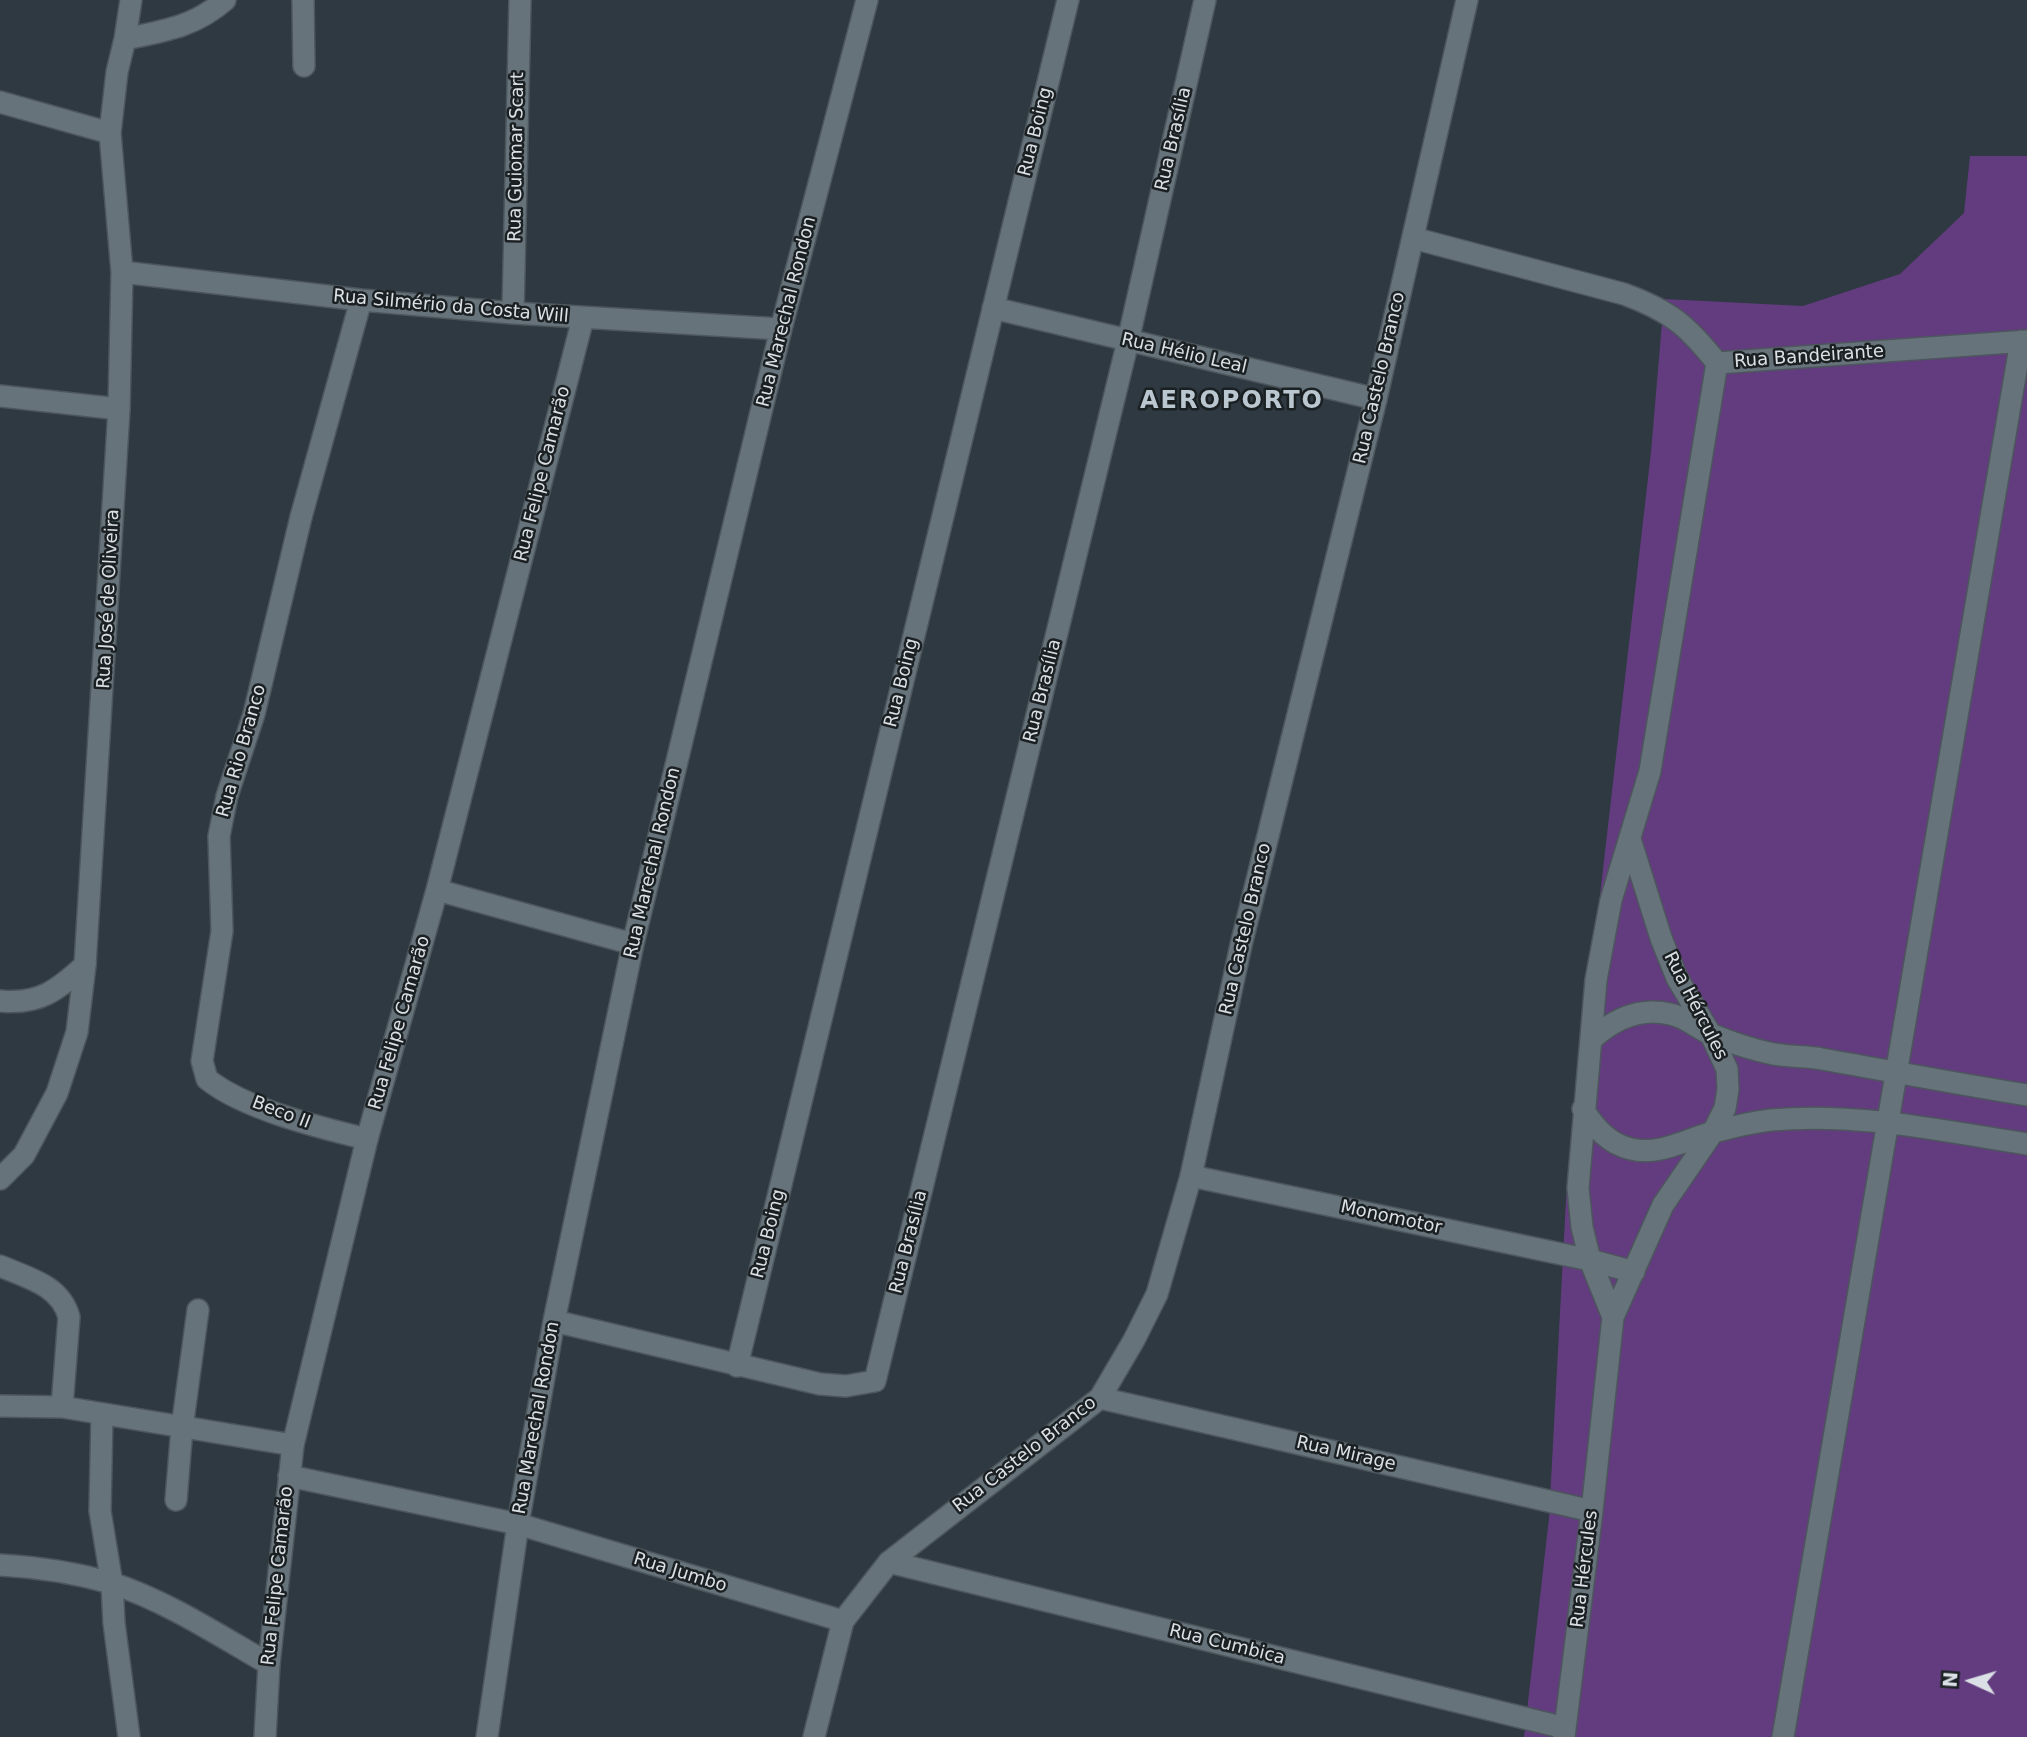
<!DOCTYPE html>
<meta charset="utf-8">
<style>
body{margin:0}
#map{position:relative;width:2027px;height:1737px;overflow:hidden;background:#2e3941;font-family:"DejaVu Sans",sans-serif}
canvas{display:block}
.north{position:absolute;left:1936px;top:1646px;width:70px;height:70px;-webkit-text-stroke:5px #1b2023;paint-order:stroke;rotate:274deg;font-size:19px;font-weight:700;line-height:28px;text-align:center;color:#dae0e5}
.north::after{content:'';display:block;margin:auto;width:24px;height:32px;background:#dae0e5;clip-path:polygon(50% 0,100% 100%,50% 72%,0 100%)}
</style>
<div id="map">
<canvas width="2027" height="1737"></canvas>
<div class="north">N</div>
</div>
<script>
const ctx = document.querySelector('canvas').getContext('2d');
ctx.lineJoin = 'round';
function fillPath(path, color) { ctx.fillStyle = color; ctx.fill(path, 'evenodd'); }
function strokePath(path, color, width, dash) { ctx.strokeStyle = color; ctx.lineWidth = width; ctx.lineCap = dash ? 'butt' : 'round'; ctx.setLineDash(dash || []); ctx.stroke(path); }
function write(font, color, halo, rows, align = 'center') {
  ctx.font = font + ' "DejaVu Sans",sans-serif'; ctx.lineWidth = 5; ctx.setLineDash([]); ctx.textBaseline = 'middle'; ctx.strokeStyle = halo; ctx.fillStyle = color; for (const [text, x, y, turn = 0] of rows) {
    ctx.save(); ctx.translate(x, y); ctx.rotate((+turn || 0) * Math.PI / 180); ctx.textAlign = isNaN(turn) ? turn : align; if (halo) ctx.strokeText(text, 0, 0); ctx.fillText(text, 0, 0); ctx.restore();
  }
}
fillPath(new Path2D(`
 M1970,156H2027V1737H1524L1549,1518L1567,1182L1651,452L1664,299L1803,306L1900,274L1964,213Z`), '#623c7f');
const service = new Path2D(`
 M301,517L254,714L227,796L219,836L222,931L202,1061L207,1079C244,1109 321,1128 367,1139
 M0,1179L24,1155L57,1093L77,1032L85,965
 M0,1266C28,1278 60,1285 69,1317L62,1407
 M0,1406L62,1407L293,1445
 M102,1414L100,1511L112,1584
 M176,1500L182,1428L198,1310
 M0,1565C36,1567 76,1573 111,1583C165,1600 220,1636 269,1664`);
const minor = new Path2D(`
 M303,0L304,66
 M125,39C164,31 194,27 225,0
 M0,102L110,133
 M1413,238L1624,294C1670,311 1687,325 1717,363
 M122,272L361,300L513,313L781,329
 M993,308L1376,399
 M513,313L520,0
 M1717,363L2027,341
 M0,396L119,409
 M301,517L361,300
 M437,890L633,944
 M0,1001C39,1005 58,990 85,965L119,409L122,272L110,133L117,72L125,39L131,0
 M1592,1039C1614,1019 1640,1007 1670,1014C1686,1017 1698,1029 1713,1035C1730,1042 1751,1049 1769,1053C1786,1057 1805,1056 1822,1059C1890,1071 1958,1084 2027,1095
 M1583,1109C1595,1128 1609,1144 1631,1149C1660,1156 1686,1139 1714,1132C1732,1127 1753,1122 1771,1120C1857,1112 1943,1131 2027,1144
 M1191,1176L1590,1260L1634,1272
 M1613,1317L1590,1260L1582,1227L1578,1188L1596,980L1611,900L1650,771L1717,363
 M554,1321L820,1384L846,1386L875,1381L1128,341L1205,0
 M737,1366L1068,0
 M1100,1398L1592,1511
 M289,1476L518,1524L843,1621
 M889,1562L1565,1728
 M112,1584L114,1623L129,1737
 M265,1737L269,1664L293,1445L367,1139L437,890L583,318
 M487,1737L518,1524L554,1321L633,944L781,329L867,0
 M1564,1737L1592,1511L1613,1317L1663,1205L1713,1132L1725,1108L1728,1089L1727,1069L1711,1035L1677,978L1661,938L1630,839
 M1783,1737L2021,341`);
const tertiary = new Path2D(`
 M814,1737L843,1621L889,1562L1100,1398L1134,1340L1157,1294L1191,1176L1241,945L1376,399L1467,0`);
strokePath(service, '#4d565c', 24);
strokePath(minor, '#4d565c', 24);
strokePath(tertiary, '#4d565c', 24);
strokePath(service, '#67737b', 21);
strokePath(minor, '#67737b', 21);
strokePath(tertiary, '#67737b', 21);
write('18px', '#dae0e5', '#1b2023', [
 ["Rua Boing",1036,132,-76],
 ["Rua Brasília",1174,139,-77],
 ["Rua Guiomar Scart",517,157,-89],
 ["Rua Silmério da Costa Will",451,307,5],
 ["Rua Marechal Rondon",787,312,-76],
 ["Rua Hélio Leal",1184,354,13],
 ["Rua Bandeirante",1809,357,-4],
 ["Rua Castelo Branco",1380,378,-77],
 ["Rua Felipe Camarão",543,474,-76],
 ["Rua José de Oliveira",109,599,-87],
 ["Rua Boing",902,683,-76],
 ["Rua Brasília",1043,691,-76],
 ["Rua Rio Branco",242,751,-74],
 ["Rua Marechal Rondon",653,863,-77],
 ["Rua Castelo Branco",1246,929,-77],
 ["Rua Hércules",1695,1006,63],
 ["Rua Felipe Camarão",400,1023,-74],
 ["Beco II",281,1113,21],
 ["Monomotor",1391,1218,12],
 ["Rua Boing",769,1234,-76],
 ["Rua Brasília",909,1242,-76],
 ["Rua Marechal Rondon",537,1418,-80],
 ["Rua Mirage",1346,1454,13],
 ["Rua Castelo Branco",1025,1455,-38],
 ["Rua Hércules",1585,1569,-83],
 ["Rua Jumbo",680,1573,17],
 ["Rua Felipe Camarão",278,1576,-84],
 ["Rua Cumbica",1227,1645,14]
]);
ctx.letterSpacing = '2px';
write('bold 24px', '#bac7d0', '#1b2023', [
 ["AEROPORTO",1232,402]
]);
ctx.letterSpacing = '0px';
</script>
